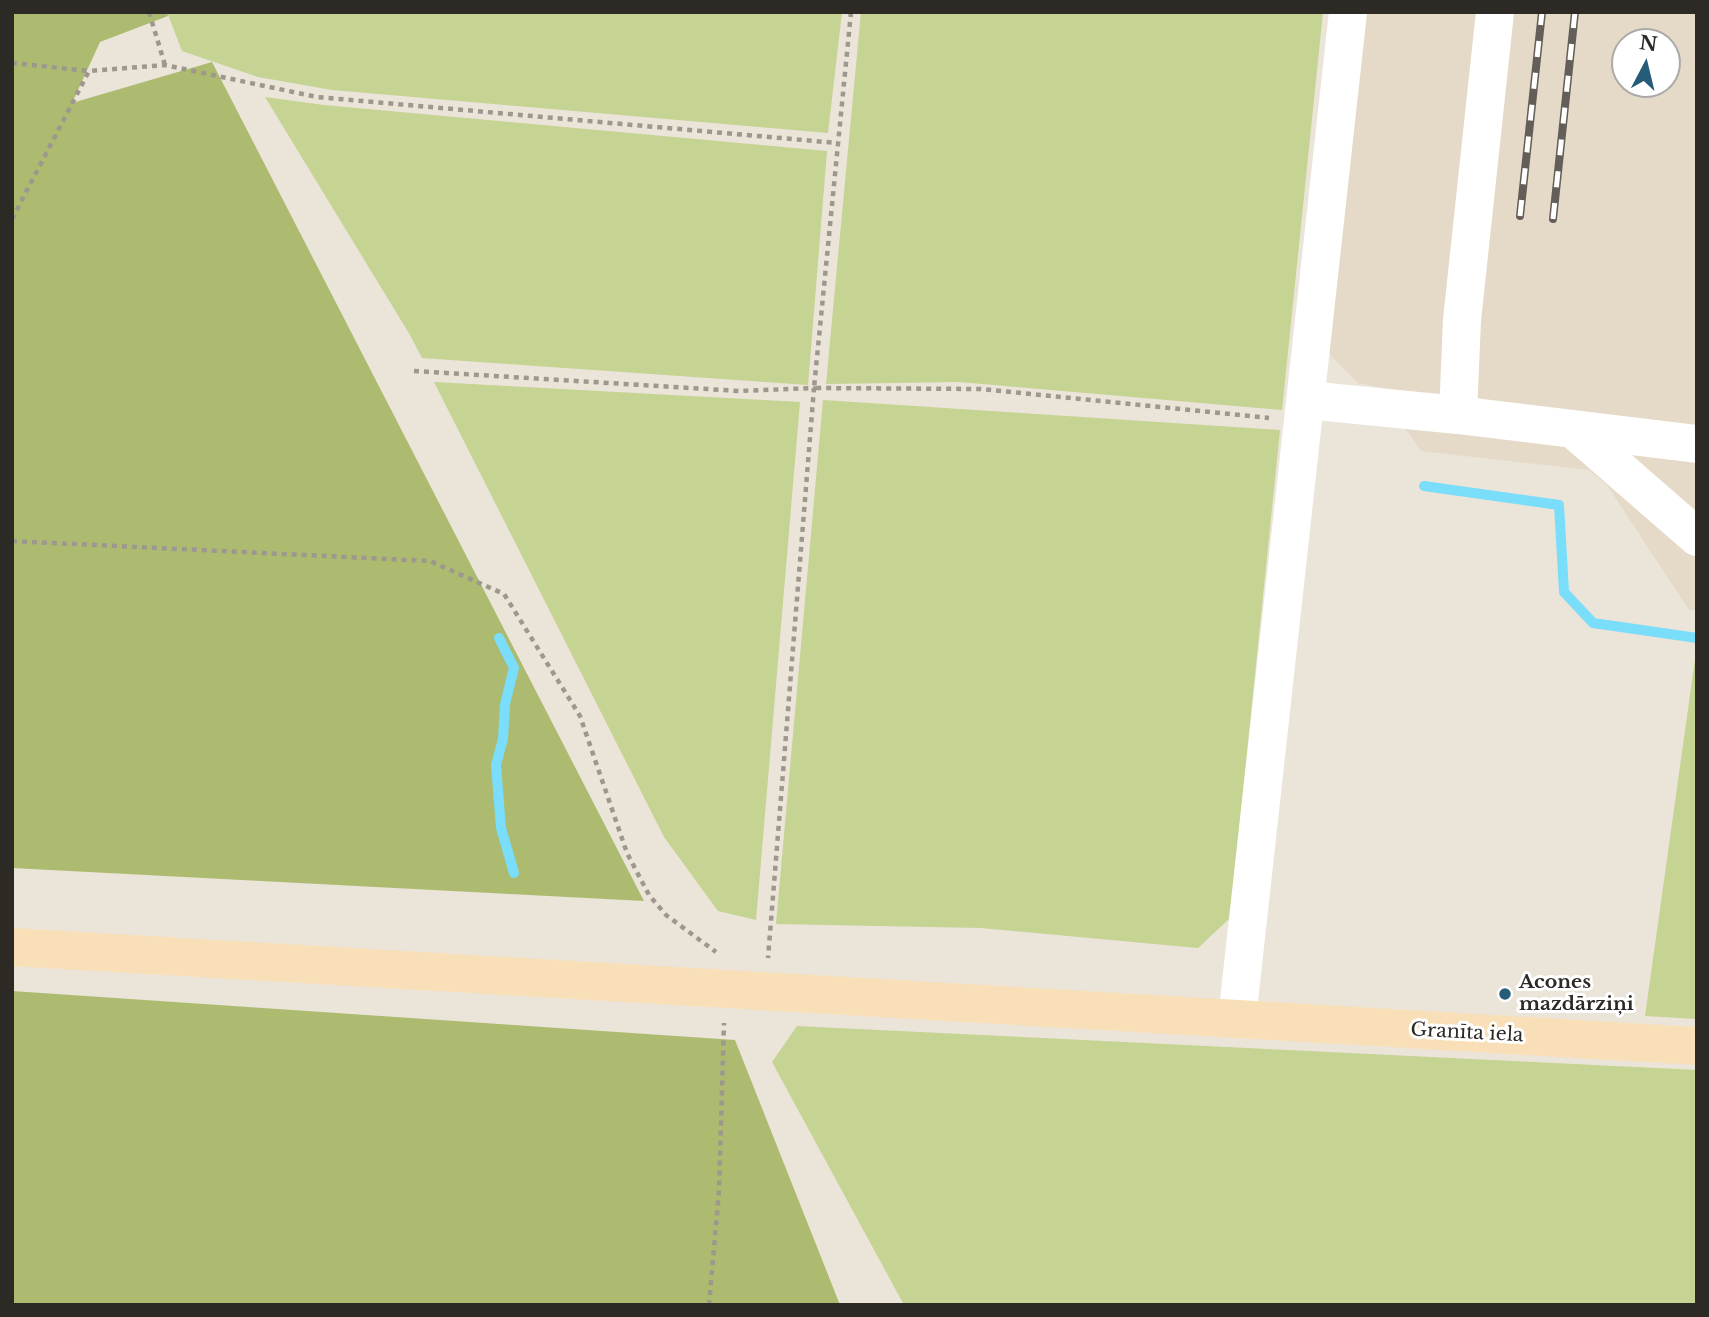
<!DOCTYPE html>
<meta charset="utf-8">
<style>
body{margin:0}
#map{position:relative;width:1709px;height:1317px;overflow:hidden;background:#ebe4d8;font-family:"Libre Baskerville",serif}
canvas{display:block}
.frame{position:absolute;inset:0;border:14px solid #2d2a26;pointer-events:none}
.north{position:absolute;left:1611px;top:28px;width:70px;height:70px;box-sizing:border-box;background:#fff;border:2px solid #abaaa8;border-radius:50%;rotate:7deg;font-size:19px;font-weight:700;line-height:28px;text-align:center;color:#2d2a26}
.north::after{content:'';display:block;margin:auto;width:24px;height:32px;background:#265c77;clip-path:polygon(50% 0,100% 100%,50% 72%,0 100%)}
</style>
<div id="map">
<canvas width="1709" height="1317"></canvas>
<div class="frame"></div>
<div class="north">N</div>
</div>
<script>
const ctx = document.querySelector('canvas').getContext('2d');
ctx.lineJoin = 'round';
function fillPath(path, color) { ctx.fillStyle = color; ctx.fill(path, 'evenodd'); }
function strokePath(path, color, width, dash) { ctx.strokeStyle = color; ctx.lineWidth = width; ctx.lineCap = dash ? 'butt' : 'round'; ctx.setLineDash(dash || []); ctx.stroke(path); }
function write(font, color, halo, rows, align = 'center') {
  ctx.font = font + ' "Libre Baskerville",serif'; ctx.lineWidth = 6; ctx.setLineDash([]); ctx.textBaseline = 'middle'; ctx.strokeStyle = halo; ctx.fillStyle = color; for (const [text, x, y, turn = 0] of rows) {
    ctx.save(); ctx.translate(x, y); ctx.rotate((+turn || 0) * Math.PI / 180); ctx.textAlign = isNaN(turn) ? turn : align; if (halo) ctx.strokeText(text, 0, 0); ctx.fillText(text, 0, 0); ctx.restore();
  }
}
fillPath(new Path2D(`
 M1366,12H1697V610H1689L1607,485L1589,470L1421,451L1405,428L1404,392L1358,383L1327,352ZM1625,42H1667V84H1625Z`), '#e5dac7');
fillPath(new Path2D(`
 M167,12H842L828,133L332,90L258,77L182,51Z
 M861,12H1323L1282,410L959,382L826,384Z
 M265,97L324,105L827,151L808,385L422,358L410,335Z
 M434,382L800,402L756,920L718,911L664,837Z
 M823,400L1280,430L1230,918L1198,948L981,928L776,924Z
 M1697,645V1019L1645,1016Z
 M797,1026L1697,1070V1305H904L772,1062Z`), '#c5d393');
fillPath(new Path2D(`
 M12,12H167L168,16L100,42L72,103L212,62L644,901L12,868Z
 M12,991L735,1040L840,1305H12Z`), '#acbb70');
strokePath(new Path2D(`
 M1424,486L1559,505L1564,592L1593,623L1697,638
 M499,638L514,668L505,704L503,739L496,765L501,828L514,873`), '#7addf9', 10);
strokePath(new Path2D(`
 M149,12L165,65
 M851,12L814,388L981,389L1269,418
 M12,63L89,71
 M12,219L89,71L165,65L317,97L837,143
 M414,371L739,391L814,388L768,958
 M12,541L430,561L504,594L580,716L627,853L649,895L666,915L716,952
 M709,1305L719,1191L724,1023`), '#9d978e', 4.5, [5, 5]);
strokePath(new Path2D(`
 M1495,12L1462,320L1458,415L1697,444
 M1307,400L1458,415
 M1573,429L1697,537
 M1237,1019L1348,12`), '#fff', 38);
strokePath(new Path2D(`
 M12,947L1697,1046`), '#f9dfb8', 38);
const rail = new Path2D(`
 M1520,216L1542,12
 M1553,219L1575,12`);
strokePath(rail, '#635e58', 8);
strokePath(rail, '#fff', 5, [16]);
for (const [x, y, r, color] of [
 [1505,994,7,"#265c77"]
]) { const dot = new Path2D(); dot.arc(x, y, r, 0, 2 * Math.PI); ctx.fillStyle = color; ctx.fill(dot); strokePath(dot, '#fff', 2.5); }
write('bold 19px', '#2d2a26', '#fff', [
 ["Acones",1519,983],
 ["mazdārziņi",1519,1005]
], 'left');
write('19px', '#2d2a26', '#fff', [
 ["Granīta iela",1467,1033,3]
]);
</script>
